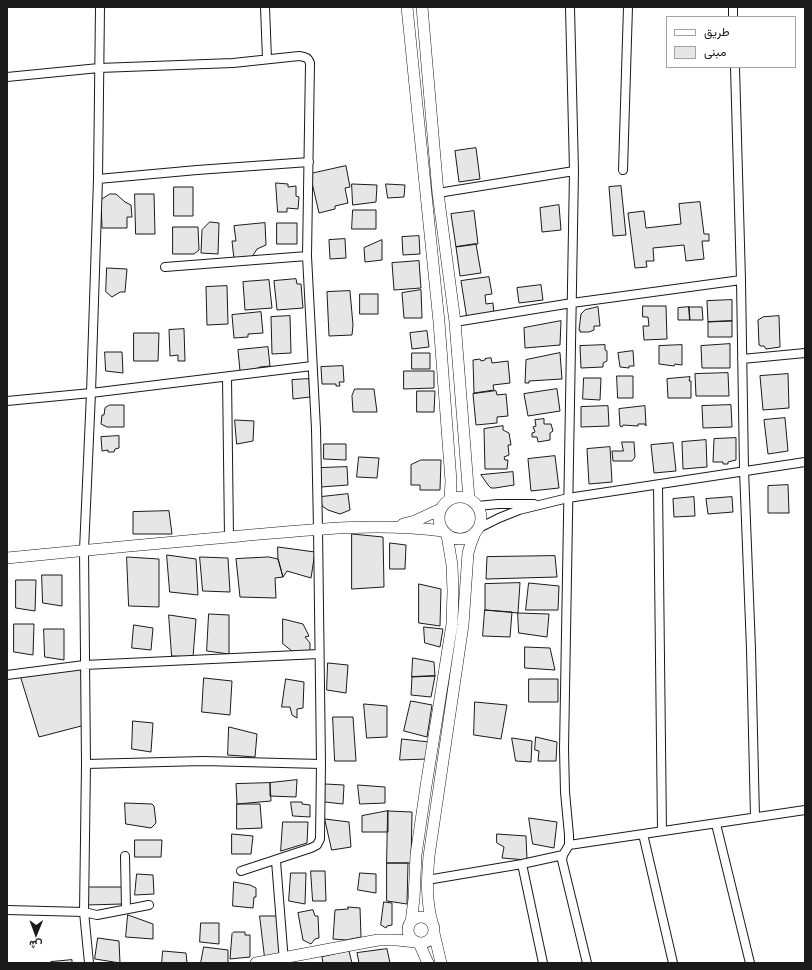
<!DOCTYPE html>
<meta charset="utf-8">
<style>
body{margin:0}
#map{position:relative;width:812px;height:970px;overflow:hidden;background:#fff;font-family:Literata,Vazirmatn,serif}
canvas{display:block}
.frame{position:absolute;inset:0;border:8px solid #1a1a1a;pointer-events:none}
.legend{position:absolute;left:666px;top:16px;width:130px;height:52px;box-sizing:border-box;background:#fff;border:1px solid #a3a3a3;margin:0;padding:5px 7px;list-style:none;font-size:12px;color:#1a1a1a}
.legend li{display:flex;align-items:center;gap:8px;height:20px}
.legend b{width:20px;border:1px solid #a3a3a3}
.north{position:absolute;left:16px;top:914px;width:40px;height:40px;-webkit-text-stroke:3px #fff;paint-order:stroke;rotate:181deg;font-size:11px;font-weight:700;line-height:16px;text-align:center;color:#1a1a1a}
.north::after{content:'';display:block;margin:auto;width:14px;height:18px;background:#1a1a1a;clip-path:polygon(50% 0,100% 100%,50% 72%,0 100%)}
</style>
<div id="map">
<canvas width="812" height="970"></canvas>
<div class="frame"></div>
<ul class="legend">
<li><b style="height:5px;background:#fff"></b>طريق</li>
<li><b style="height:11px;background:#e6e6e6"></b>مبنى</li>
</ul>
<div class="north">ش</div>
</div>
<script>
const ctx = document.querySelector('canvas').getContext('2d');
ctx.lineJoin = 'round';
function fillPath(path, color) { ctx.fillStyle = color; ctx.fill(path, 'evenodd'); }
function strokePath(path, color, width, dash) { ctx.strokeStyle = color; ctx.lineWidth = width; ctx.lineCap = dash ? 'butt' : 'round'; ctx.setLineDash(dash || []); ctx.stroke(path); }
const building = new Path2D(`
 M476,148L480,179L459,182L455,151Z
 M346,166L350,187L345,188L348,203L335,206V209L319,213L310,174Z
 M276,183L288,184V187L296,186V196L299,197L298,209L287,208V212H278Z
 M352,184L377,185L376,202L353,205Z
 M386,184L405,185L404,197L388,198Z
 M621,186L626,235L613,236L609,187Z
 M174,187H193V216H174Z
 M110,194H116L125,202L131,205L132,217H127V228H102L101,200Z
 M135,194H154L155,234H136Z
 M700,202L704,234H709V241H702L704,259L686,261L684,245L653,248L654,261H646L647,267L635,268L628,213L644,211L646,228L681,224L679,204Z
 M559,205L561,230L542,232L540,208Z
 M353,210H376V229H352Z
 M474,211L478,244L456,247L451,214Z
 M210,222L219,223L218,254L201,253L202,230Z
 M265,223L266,245L257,249L252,257L234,259L232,241H236L234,226Z
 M277,223H297V244H277Z
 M173,227H198L199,250L194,254H173Z
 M419,236L420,254L403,255L402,237Z
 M345,239L346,258L330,259L329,240Z
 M382,240V260L365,262L364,248Z
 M476,244L481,273L460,276L456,247Z
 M419,261L421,288L394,290L392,263Z
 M107,268L127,269L125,292H120L112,297L106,292Z
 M489,277L492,294L485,295L486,304L493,303L494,315L467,319L461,281Z
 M296,279L297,284H301L303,308L277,310L274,281Z
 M269,280L272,308L245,310L243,282Z
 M541,285L543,300L519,303L517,288Z
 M227,286L228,324L207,325L206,287Z
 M421,290L422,318H404L402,293Z
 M350,291L353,325L352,335L329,336L327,292Z
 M360,294H378V314H360Z
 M732,300V321L708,322L707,301Z
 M643,306H666L667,339L644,340L643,326H649L648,317H643Z
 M598,307L600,326H594V330L589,332H580V330H579L581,314L585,310Z
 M689,307L690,320H678V308Z
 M689,307H702L703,320H690Z
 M261,312L263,333L248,334V337L234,338L232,315Z
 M290,316L291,353L272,354L271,317Z
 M779,316L780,347L766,349L764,346H761L759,345L758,320L763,317Z
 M561,321L560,345L525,348L524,328Z
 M732,321V337H708V322Z
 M184,329L185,361H178V355L170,356L169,330Z
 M427,331L429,347L412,349L410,333Z
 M134,333H159L158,361H134Z
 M730,344V368H702L701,346Z
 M605,345V350L607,351V361L603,363V367L581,368L580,346Z
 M682,345V365L675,364L674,366L659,364V346Z
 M268,347L270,366L260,367L255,369L240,371L238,350Z
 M633,351L634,366H629V368L620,367L618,353Z
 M105,352H122L123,373L106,371Z
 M412,353H430V369H412Z
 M560,353L562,379L529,381V383H525L526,360Z
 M491,358L492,363L508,361L510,383L493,385L494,390L474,393L473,360L480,359L481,361L485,360V359Z
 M343,366L344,382H339L340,386H336V384H322L321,367Z
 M404,371H434V388L404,389Z
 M728,373L729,396H696L695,374Z
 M788,374L789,408L763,410L760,376Z
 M617,376H633V398H618Z
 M690,377L689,381H691V398H668L667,379Z
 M584,378H601L600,400L583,399Z
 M309,379L310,397L293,399L292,380Z
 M355,389H374L377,412H353L352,396Z
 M557,389L560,411L528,416L524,394Z
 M417,391H435L434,412H417Z
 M496,391L497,395L506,394L508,416L497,417V423L476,425L473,394Z
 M110,405H124V427H107L101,424L102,415H104L105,408Z
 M731,405L732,427L703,428L702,406Z
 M608,406L609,426L581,427V407Z
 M645,406L646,426L645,424H638V426L623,425L622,427L620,426L619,409Z
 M785,418L788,451L768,454L764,420Z
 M544,419V424H551L553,431L550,433V440L538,442L537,437H532V433L535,432L533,427L536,426L535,420Z
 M235,420L254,421L253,441L237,444Z
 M503,426V430L509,433L511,445H508L509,455L504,457L505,460H508L507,469H485L484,429Z
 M119,436V448L115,449L114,452H108V450L102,451L101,437Z
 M736,438V460L728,462V464H723V462H713L714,439Z
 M706,440L707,467L683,469L682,442Z
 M622,442H634L635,457L632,461H613L612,451H623Z
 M673,443L676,471L654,473L651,445Z
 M324,444H346V460L324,459Z
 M610,447L612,482L589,484L587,449Z
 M555,456L559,488L531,491L528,459Z
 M359,457L379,458L377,478L357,477Z
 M421,460H441L440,490H420V485H411V465Z
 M347,467L348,485L321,487L320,468Z
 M513,472L514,485L495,488H491L488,485L481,475Z
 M788,485L789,513H768V486Z
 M348,494L350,510L340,514L328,510L322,506L321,497Z
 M694,497L695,516L674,517L673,499Z
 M732,497L733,512L708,514L706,499Z
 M169,511L172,534H133V512Z
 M352,534L383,537L384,587L352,589Z
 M390,543L406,545L405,569H390Z
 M278,547L315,552L311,578L287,571L283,577L278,559Z
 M167,555L196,559L198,595L170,592Z
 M555,556L557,577L486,579L487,557Z
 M127,557L159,559V607L129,606Z
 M200,557L228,558L230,592L203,591Z
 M269,557L278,559L283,577L275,578L276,598L240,597L236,559Z
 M42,575H62V606L43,603Z
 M16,580H36L35,611L16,608Z
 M520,583L518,613L485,610V584Z
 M529,583L559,586L558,610H526Z
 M419,584L441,589L440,626L419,623Z
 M485,610L512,612L510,637L483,636Z
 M518,613L549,614L547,637L519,633Z
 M209,614L229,615V654L207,651Z
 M169,615L196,619L193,657L172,656Z
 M283,619L303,624L309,636L305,637L310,643V651H292L283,644Z
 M14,624H34L33,655L14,652Z
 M134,625L153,628L151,650L132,648Z
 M424,627L443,629L440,647L425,643Z
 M44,629H64V660L45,657Z
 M525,647L550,648L555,670L525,668Z
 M413,658L434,662L435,676L412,677Z
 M84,662L85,725L39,737L19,672Z
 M328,663L348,665L346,693L327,690Z
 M435,676L431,697L411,695L412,677Z
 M204,678L232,681L230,715L202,712Z
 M286,679L304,682L303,708L297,709V718L292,715L290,707H282Z
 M529,679H558V702H529Z
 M411,701L432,705L427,737L404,731Z
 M475,702L507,705L501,739L474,735Z
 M364,704L387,706V737L367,738Z
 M333,717H353L356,761H335Z
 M133,721L153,723L151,752L132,749Z
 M229,727L257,734L255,757L228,755Z
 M536,737L557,742L556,761H538L539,751L535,750Z
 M512,738L532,741L531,762L516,761Z
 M402,739L429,742L427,759L400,760Z
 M297,780L296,797L270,796V783Z
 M270,783L271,801L237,804L236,784Z
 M325,784L344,785L343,804L325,802Z
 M358,785L385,787V803L360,804Z
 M291,802H302V804L310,805V817L293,816Z
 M125,803L152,804L154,806L156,823L151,828L126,824Z
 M237,804H260L262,828L237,829Z
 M388,811L412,812L411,863H387Z
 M388,811V832H362V816Z
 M529,818L557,822L554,848L533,844Z
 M325,819L349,822L351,847L332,850Z
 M283,822H308L307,843L281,851Z
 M232,834L253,836L251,854H232Z
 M497,834L526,836L527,860L502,858L504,847L497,843Z
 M135,840H162L161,857H135Z
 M387,863H408L407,904L387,901Z
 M311,871H325L326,901H313Z
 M291,873H306L305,904L289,901Z
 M360,873L376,874V893L358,890Z
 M137,874L153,875L154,894L135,895Z
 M234,882L250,885L256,888V897H254L253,908L233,906Z
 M86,887H123L122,904L87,905Z
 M384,902L392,903V925L387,926L386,928L381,925Z
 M348,907L360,908L361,937L346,940L333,939L335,910L348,909Z
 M313,910L315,916H318L319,938L315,939L311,944L303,940L298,913Z
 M128,915L153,924V939L126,937Z
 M260,916H278L281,954L265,958Z
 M201,923H219V944L200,942Z
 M234,932H245V935H250V957L230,959L232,934Z
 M98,938L119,941L120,963L95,959Z
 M204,947L228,950V963H201Z
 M387,949L390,963H359L357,953Z
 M163,951L186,953L187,963H162Z
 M349,951L352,963H323L322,957Z
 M72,960V963H51V962Z`);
fillPath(building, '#e6e6e6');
strokePath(building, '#1a1a1a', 1);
const street = new Path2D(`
 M265,7L267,59
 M570,7L574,171L564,749L565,792L569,835V845L563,855L562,860L587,963
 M733,7V17
 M735,67L741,280L744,470L751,649L755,817
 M7,77L99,68L233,63L299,56C305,57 308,57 310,63L307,256L316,429L318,529L321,764L320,839L317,845L311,848L241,871
 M623,170L628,7
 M98,179L197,170L309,162
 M438,193L574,171
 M165,267L307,256
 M455,322L572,303L741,280
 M742,359L805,353
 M227,377L229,537
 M7,401L91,393L312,366
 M658,485L662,831
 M477,506L498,504H534
 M479,528L499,518L519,510L568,498L805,462
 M7,675L84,665L319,654
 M86,764L203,761L321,764
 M716,824L750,963
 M643,834L673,963
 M569,845L805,810
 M125,856L126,909
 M276,861L284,962
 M522,864L543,963
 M427,880L522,864L563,855
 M7,910L84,912L86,764L84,550L91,393L98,179L100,7
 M89,963L84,912L97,915L149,905`);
const secondary = new Path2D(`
 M407,7L439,322L451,481L450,499
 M422,7L438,193L455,322L469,499
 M439 518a21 21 0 1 1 42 0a21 21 0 1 1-42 0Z
 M403,524L415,521L441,509
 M7,558C85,550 162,543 240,536C307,530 375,522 443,531
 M408 930a13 13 0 1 1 26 0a13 13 0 1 1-26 0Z
 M411,922L414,899L416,855L426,786L452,624L453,591L452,565L447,535
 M432,922C426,900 427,879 429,856L463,625L468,553L471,543L475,533
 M434,933L441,963
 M419,943L428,963
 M256,963L378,940H397L416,942`);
strokePath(street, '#1a1a1a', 10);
strokePath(secondary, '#1a1a1a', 12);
strokePath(street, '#fff', 8);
strokePath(secondary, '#fff', 11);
</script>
